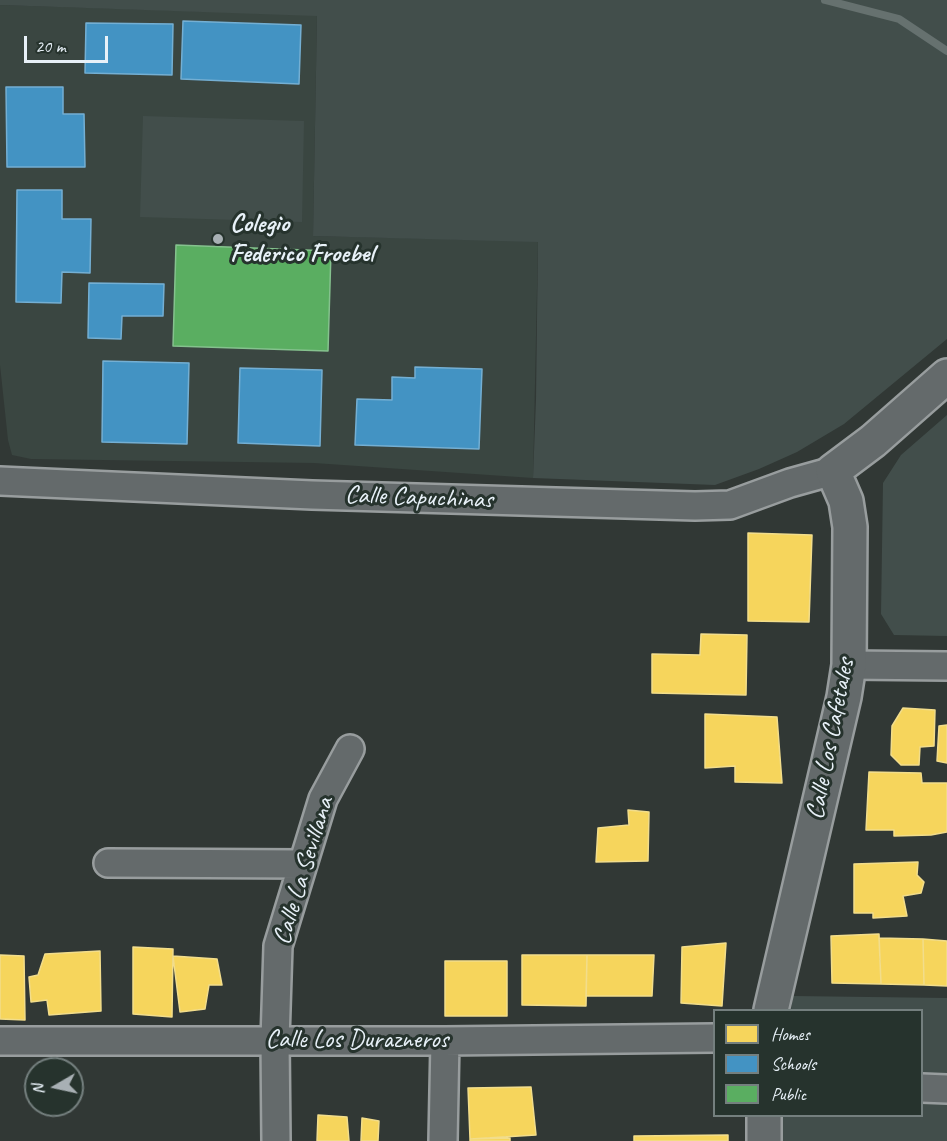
<!DOCTYPE html>
<style>
body{margin:0}
#map{position:relative;width:947px;height:1141px;overflow:hidden;background:#313835;font-family:Caveat,sans-serif}
canvas{display:block}
.legend{position:absolute;left:713px;top:1009px;width:210px;height:108px;box-sizing:border-box;background:#26332d;border:2px solid #747f7e;margin:0;padding:8px 10px;list-style:none;font-size:18px;color:#e8f1f8}
.legend li{display:flex;align-items:center;gap:12px;height:30px}
.legend b{width:30px;border:2px solid #747f7e}
.north{position:absolute;left:24px;top:1057px;width:60px;height:60px;box-sizing:border-box;background:#26332d;border:2px solid #747f7e;border-radius:50%;rotate:261deg;font-size:16px;font-weight:700;line-height:24px;text-align:center;color:#e8f1f8}
.north::after{content:'';display:block;margin:auto;width:21px;height:27px;background:#a8b0b4;clip-path:polygon(50% 0,100% 100%,50% 72%,0 100%)}
.scale{position:absolute;left:24px;top:36px;width:84px;height:27px;box-sizing:border-box;border:3px solid #e8f1f8;border-top:0;padding-left:8px;font-size:18px;line-height:21px;white-space:nowrap;color:#e8f1f8;-webkit-text-stroke:4px #26332d;paint-order:stroke}
</style>
<div id="map">
<canvas width="947" height="1141"></canvas>
<ul class="legend">
<li><b style="height:16px;background:#f6d55c"></b>Homes</li>
<li><b style="height:16px;background:#4393c3"></b>Schools</li>
<li><b style="height:16px;background:#5aae61"></b>Public</li>
</ul>
<div class="north">N</div>
<div class="scale">20 m</div>
</div>
<script>
const ctx = document.querySelector('canvas').getContext('2d');
ctx.lineJoin = 'round';
function fillPath(path, color) { ctx.fillStyle = color; ctx.fill(path, 'evenodd'); }
function strokePath(path, color, width, dash) { ctx.strokeStyle = color; ctx.lineWidth = width; ctx.lineCap = dash ? 'butt' : 'round'; ctx.setLineDash(dash || []); ctx.stroke(path); }
function write(font, color, halo, rows, align = 'center') {
  ctx.font = font + ' Caveat,sans-serif'; ctx.lineWidth = 6; ctx.setLineDash([]); ctx.textBaseline = 'middle'; ctx.strokeStyle = halo; ctx.fillStyle = color; for (const [text, x, y, turn = 0] of rows) {
    ctx.save(); ctx.translate(x, y); ctx.rotate((+turn || 0) * Math.PI / 180); ctx.textAlign = isNaN(turn) ? turn : align; if (halo) ctx.strokeText(text, 0, 0); ctx.fillText(text, 0, 0); ctx.restore();
  }
}
fillPath(new Path2D(`
 M0,5L317,15L313,236L538,241L533,478L314,463L31,459L12,455L8,440L0,365Z`), '#3a4641');
fillPath(new Path2D(`
 M0,0H947V339L844,424L797,452L759,469L715,485L533,478L536,399L538,242L313,236L317,16L0,5Z
 M143,116L304,121L302,222L140,217Z
 M947,415V636L894,635L881,614L883,483L901,455Z
 M793,996L947,998V1077H922V1010H791Z
 M922,1102H947V1141H780V1116H922Z`), '#424e4b');
const homes = new Path2D(`
 M748,533L812,535L809,622L748,621Z
 M701,634L747,635L746,695L652,693V654L700,655Z
 M903,708L935,710L934,746L920,747L919,765H901L891,755L892,726Z
 M705,714L777,717L782,783L735,782V766L705,768Z
 M947,725V763L937,761L939,726Z
 M869,772L921,773L922,783H947V832L931,835L894,836V830H866Z
 M628,810L649,812L648,861L596,862L598,828L629,825Z
 M918,862L917,875L924,882L921,893L903,896L907,916L873,918V913H854V864Z
 M879,934L881,984L832,983L831,936Z
 M879,938L923,939L924,985L881,984Z
 M923,939L947,941V986L924,985Z
 M726,943L722,1006L681,1003L682,947Z
 M133,947L173,949L172,1017L133,1014Z
 M100,951L101,1011L49,1015L47,1000L31,1002L29,977L38,975L45,954Z
 M0,955L24,956L25,1020L0,1019Z
 M522,955H587L586,1006L522,1005Z
 M587,955H654L652,996H586Z
 M173,956L217,959L222,985H209L205,1009L180,1012Z
 M445,961H507V1016H445Z
 M531,1087L536,1135L470,1139L468,1088Z
 M318,1115L347,1117L349,1141H317Z
 M362,1118L379,1121L378,1141H361Z
 M728,1135V1141H634V1136Z
 M510,1138V1141H470V1139Z`);
fillPath(homes, '#f6d55c');
strokePath(homes, '#f2dd8b', 1.5);
const schools = new Path2D(`
 M183,21L301,25L299,84L181,79Z
 M86,23L173,24L172,75L85,73Z
 M6,87H63V114H84L85,167H7Z
 M17,190H62V219H91L90,273L62,272L61,303L16,302Z
 M89,283L164,284L163,316H122L121,339L88,338Z
 M103,361L189,363L187,444L102,442Z
 M415,367L482,369L479,449L355,445L357,399L392,400V377L415,378Z
 M240,368L322,370L320,446L238,443Z`);
fillPath(schools, '#4393c3');
strokePath(schools, '#74afd3', 1.5);
const public = new Path2D(`
 M176,245L331,251L328,351L173,346Z`);
fillPath(public, '#5aae61');
strokePath(public, '#85c28e', 1.5);
strokePath(new Path2D(`
 M825,0L899,19L947,51`), '#66716f', 8);
const minor = new Path2D(`
 M0,481L312,495L695,506L730,505L790,483L833,471
 M849,665L947,666
 M108,863L303,864
 M0,1041H445L714,1038
 M922,1088L947,1089
 M276,1141L275,1040L278,946L323,799L350,749
 M443,1141L445,1041`);
const major = new Path2D(`
 M771,1010L844,697L849,665L850,527L846,501L833,471L873,441L947,376
 M764,1141V1116`);
strokePath(minor, '#989d9e', 32);
strokePath(major, '#989d9e', 38);
strokePath(minor, '#646a6b', 27);
strokePath(major, '#646a6b', 33);
for (const [x, y, r, color] of [
 [218,239,6,"#a8b0b4"]
]) { const dot = new Path2D(); dot.arc(x, y, r, 0, 2 * Math.PI); ctx.fillStyle = color; ctx.fill(dot); strokePath(dot, '#26332d', 2); }
write('bold 26px', '#e8f1f8', '#26332d', [
 ["Colegio",230,224],
 ["Federico Froebel",230,254]
], 'left');
write('26px', '#e8f1f8', '#26332d', [
 ["Calle Capuchinas",419,498,2],
 ["Calle Los Cafetales",831,739,-79],
 ["Calle La Sevillana",304,871,-73],
 ["Calle Los Durazneros",357,1040]
]);
</script>
